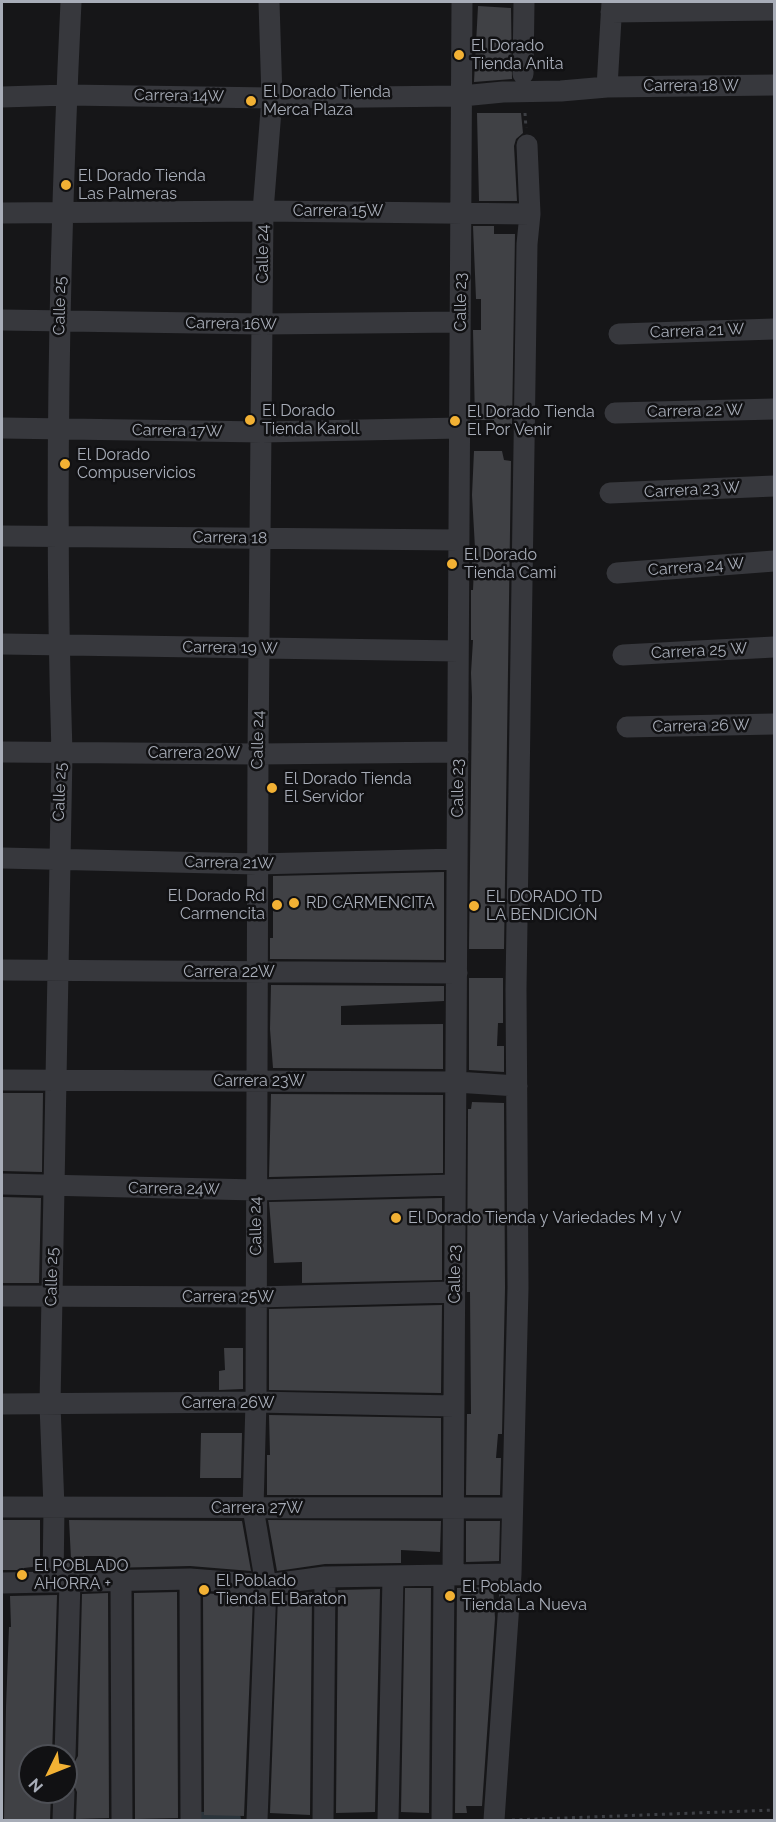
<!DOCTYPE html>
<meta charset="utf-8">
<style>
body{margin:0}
#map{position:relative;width:776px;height:1822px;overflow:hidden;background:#161618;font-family:Raleway,sans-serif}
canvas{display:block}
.frame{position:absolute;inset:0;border:3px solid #a8adb8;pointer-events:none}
.north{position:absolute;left:18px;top:1744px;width:60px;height:60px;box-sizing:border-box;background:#111113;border:2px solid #4d4f55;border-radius:50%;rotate:227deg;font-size:16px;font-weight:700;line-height:24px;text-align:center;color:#a8adb8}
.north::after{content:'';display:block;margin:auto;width:21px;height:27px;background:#f2b134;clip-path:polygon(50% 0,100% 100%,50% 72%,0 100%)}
</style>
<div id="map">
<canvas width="776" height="1822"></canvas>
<div class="frame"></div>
<div class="north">N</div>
</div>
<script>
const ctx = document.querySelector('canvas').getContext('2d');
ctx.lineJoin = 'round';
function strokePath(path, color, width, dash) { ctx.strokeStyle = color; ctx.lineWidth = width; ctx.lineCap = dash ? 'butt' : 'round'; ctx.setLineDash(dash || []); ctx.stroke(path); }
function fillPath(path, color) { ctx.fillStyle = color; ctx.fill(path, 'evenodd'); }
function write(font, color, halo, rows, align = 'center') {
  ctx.font = font + ' Raleway,sans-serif'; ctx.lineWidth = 5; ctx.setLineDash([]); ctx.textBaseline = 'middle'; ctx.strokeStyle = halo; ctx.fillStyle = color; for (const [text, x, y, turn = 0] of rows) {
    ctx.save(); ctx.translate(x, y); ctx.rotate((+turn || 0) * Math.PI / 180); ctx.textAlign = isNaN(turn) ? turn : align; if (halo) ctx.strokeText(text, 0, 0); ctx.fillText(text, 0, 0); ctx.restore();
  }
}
strokePath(new Path2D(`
 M199,1820L233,1819`), '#2c353c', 16);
fillPath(new Path2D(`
 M478,6L511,8L512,79L474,82Z
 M477,113H521L523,133L516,139L514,146L517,201H479Z
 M473,226H494V234H515L512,427H494V420H475L473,330H481V299H476Z
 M474,451H502L504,460L511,461L504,949H469L472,697L471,673L473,640H471V590H473L474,567H472V548H475L472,495Z
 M444,872V960L270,959V938H273V876Z
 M469,978H503V1023H498L497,1046H504V1072L469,1070Z
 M271,985L444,986V1001L341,1006V1025L443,1024V1069L273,1068L270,1029Z
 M2,1093H43L42,1172L2,1171Z
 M271,1094L443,1095V1173L269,1177Z
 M472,1102L504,1103L505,1288L502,1434H498L496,1458H501L500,1495H466L467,1414H471L470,1292H467L468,1109H471Z
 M2,1197L41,1198L39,1283H2Z
 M442,1198V1280L302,1283V1262L274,1263L269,1202Z
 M442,1305L441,1393L269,1390V1309Z
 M224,1348H243V1389L219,1390V1371L225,1370Z
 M269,1415L441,1418V1495H267V1455H270Z
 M201,1433H242L241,1478H200Z
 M2,1520H40V1566L24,1568V1570H2Z
 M69,1520L242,1521L251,1571L190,1566L109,1568V1556H84V1569H66V1559H71Z
 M268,1520L441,1521L440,1552L401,1550V1563L325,1564L277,1571Z
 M466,1521H500L499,1561L466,1562Z
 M493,1587L495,1618L482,1806H466L467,1813H455L457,1588Z
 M405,1588H431L429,1813L401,1812Z
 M380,1589L375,1812L336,1813L338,1590Z
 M177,1592L178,1818L135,1819L134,1593Z
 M312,1592L310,1815L270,1813L278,1596Z
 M108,1593L109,1818L76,1819L77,1792L73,1783V1765L78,1756L82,1594Z
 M203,1593L253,1597L244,1816L204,1815Z
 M57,1595L52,1756H30V1792H51L50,1821H4L6,1707L9,1627H11L10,1596Z`), '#404145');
strokePath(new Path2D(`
 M525,113L526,128
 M512,1820L774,1810`), '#3d3f44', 3, [3, 4.5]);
strokePath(new Path2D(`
 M611,12L774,10
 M523,74L524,2
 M607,87L612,2
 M2,97L67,95L272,98L462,96L503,92L561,91L607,87L774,85
 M2,213L263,211L530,214
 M2,320L263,324L460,322
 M619,334L774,329
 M615,413L774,409
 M2,428L262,432L460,428
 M610,493L774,486
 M2,536L459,540
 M617,573L774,561
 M2,644L458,651
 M623,655L774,647
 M627,727L774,724
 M2,752L258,754L458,752
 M2,858L257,864L457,859
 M2,970L457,973
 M2,1080L456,1082L517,1086
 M2,1184L256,1190L455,1185
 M2,1296L257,1297L454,1292
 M2,1404L256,1402L454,1406
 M2,1507L512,1508
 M453,1575L462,2
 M190,1579L191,1820
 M121,1580L122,1820
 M53,1582L54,1507L50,1405L62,753C54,503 59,251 71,2
 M2,1583L190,1579L266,1585L325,1577L511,1574
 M65,1756L70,1581
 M63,1820L64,1792
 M257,1820L266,1585L253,1508L256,1402L258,754L263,211L272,98L269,2
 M323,1820L325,1577
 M388,1820L393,1576
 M442,1820L444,1575
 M494,1820L511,1574L518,1288L516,989L527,244L530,214L527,145`), '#37383d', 21);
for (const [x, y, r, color] of [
 [459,55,6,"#f2b134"],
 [251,101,6,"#f2b134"],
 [66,185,6,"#f2b134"],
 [250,420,6,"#f2b134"],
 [455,421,6,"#f2b134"],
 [65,464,6,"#f2b134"],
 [452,564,6,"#f2b134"],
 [272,788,6,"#f2b134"],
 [294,903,6,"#f2b134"],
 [277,905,6,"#f2b134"],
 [474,906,6,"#f2b134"],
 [396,1218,6,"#f2b134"],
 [22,1575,6,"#f2b134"],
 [204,1590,6,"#f2b134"],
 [450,1596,6,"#f2b134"]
]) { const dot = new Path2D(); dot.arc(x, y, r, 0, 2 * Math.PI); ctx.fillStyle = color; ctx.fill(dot); strokePath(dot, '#111113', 2); }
write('16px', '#a8adb8', '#111113', [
 ["El Dorado",471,46],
 ["Tienda Anita",471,64],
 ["El Dorado Tienda",263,92],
 ["Merca Plaza",263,110],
 ["El Dorado Tienda",78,176],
 ["Las Palmeras",78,194],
 ["El Dorado",262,411],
 ["Tienda Karoll",262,429],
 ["El Dorado Tienda",467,412],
 ["El Por Venir",467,430],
 ["El Dorado",77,455],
 ["Compuservicios",77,473],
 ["El Dorado",464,555],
 ["Tienda Cami",464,573],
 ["El Dorado Tienda",284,779],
 ["El Servidor",284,797],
 ["El Dorado Rd",265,896,"right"],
 ["Carmencita",265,914,"right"],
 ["EL DORADO TD",486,897],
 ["LA BENDICIÓN",486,915],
 ["RD CARMENCITA",306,903],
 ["El Dorado Tienda y Variedades M y V",408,1218],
 ["El POBLADO",34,1566],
 ["AHORRA +",34,1584],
 ["El Poblado",216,1581],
 ["Tienda El Baraton",216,1599],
 ["El Poblado",462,1587],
 ["Tienda La Nueva",462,1605]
], 'left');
write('16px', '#a8adb8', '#111113', [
 ["Carrera 18 W",691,86],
 ["Carrera 14W",179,96,1],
 ["Carrera 15W",338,211],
 ["Calle 24",263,254,-90],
 ["Calle 23",461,302,-90],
 ["Calle 25",60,306,-89],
 ["Carrera 16W",231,324,1],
 ["Carrera 21 W",697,331,-2],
 ["Carrera 22 W",695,411,-1],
 ["Carrera 17W",177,431,1],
 ["Carrera 23 W",692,490,-3],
 ["Carrera 18",230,538,1],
 ["Carrera 24 W",696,567,-4],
 ["Carrera 19 W",230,648,1],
 ["Carrera 25 W",699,651,-3],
 ["Carrera 26 W",701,726,-1],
 ["Calle 24",258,740,-89],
 ["Carrera 20W",194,753],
 ["Calle 23",458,788,-90],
 ["Calle 25",60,792,-88],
 ["Carrera 21W",229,863,1],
 ["Carrera 22W",229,972],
 ["Carrera 23W",259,1081],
 ["Carrera 24W",174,1189,1],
 ["Calle 24",256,1226,-91],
 ["Calle 23",455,1274,-90],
 ["Calle 25",52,1277,-89],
 ["Carrera 25W",228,1297],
 ["Carrera 26W",228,1403],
 ["Carrera 27W",257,1508]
]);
</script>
